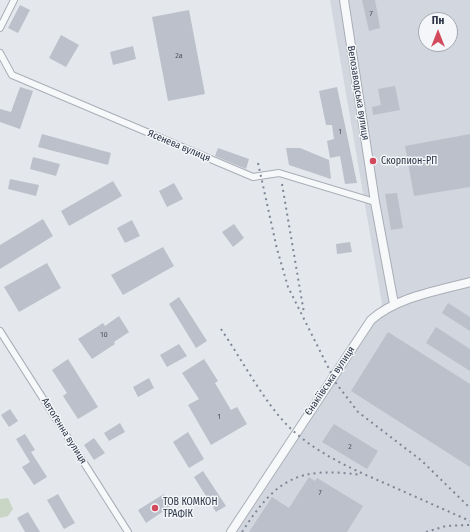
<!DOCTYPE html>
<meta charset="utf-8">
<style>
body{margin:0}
#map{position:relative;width:470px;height:532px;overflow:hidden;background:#e4e7ec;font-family:"Fira Sans Condensed",sans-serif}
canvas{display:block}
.north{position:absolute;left:418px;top:12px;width:40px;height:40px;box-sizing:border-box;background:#f4f6f9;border:1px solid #a4a8b1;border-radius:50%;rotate:0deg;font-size:11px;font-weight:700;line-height:16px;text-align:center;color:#2b3445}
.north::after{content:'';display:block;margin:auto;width:14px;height:18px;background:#d1495b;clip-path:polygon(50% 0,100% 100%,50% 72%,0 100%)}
</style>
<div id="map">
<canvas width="470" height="532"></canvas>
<div class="north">Пн</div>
</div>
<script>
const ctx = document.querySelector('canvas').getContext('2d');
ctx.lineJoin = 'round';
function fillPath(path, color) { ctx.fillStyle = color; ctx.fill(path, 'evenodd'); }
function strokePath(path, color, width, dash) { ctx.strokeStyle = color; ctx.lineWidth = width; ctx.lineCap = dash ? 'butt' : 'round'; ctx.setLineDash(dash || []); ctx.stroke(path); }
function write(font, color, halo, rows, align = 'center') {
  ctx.font = font + ' "Fira Sans Condensed",sans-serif'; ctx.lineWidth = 3; ctx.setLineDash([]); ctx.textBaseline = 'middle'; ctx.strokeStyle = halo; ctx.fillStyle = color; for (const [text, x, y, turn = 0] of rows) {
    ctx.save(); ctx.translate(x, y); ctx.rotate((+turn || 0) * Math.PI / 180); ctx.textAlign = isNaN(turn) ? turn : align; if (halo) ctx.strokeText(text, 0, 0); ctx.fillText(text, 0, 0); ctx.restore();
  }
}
fillPath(new Path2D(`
 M330,0H470V532H237L369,332L382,304ZM426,20H450V44H426Z`), '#d2d6de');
fillPath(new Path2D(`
 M8,498L13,509L8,516L0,518V499Z`), '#c9d6c5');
fillPath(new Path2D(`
 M362,0H375L380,28L369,31Z
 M20,5L30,10L18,33L8,28Z
 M189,10L205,94L168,101L152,17Z
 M61,35L79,45L66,67L49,58Z
 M133,46L136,59L113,65L110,52Z
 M395,86L400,110L373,115L372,107L381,105L378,89Z
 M20,87L33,91L20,129L0,122V109L11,112Z
 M337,87L357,183L345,184L340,156L330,158L327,141L334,139L332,125H326L319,91Z
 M42,134L111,153L108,165L38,147Z
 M470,134V187L414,196L405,146Z
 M218,148L249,159L246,169L215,156Z
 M286,148H300L329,160L331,179L289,165Z
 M33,157L60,164L56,176L30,169Z
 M10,179L39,185L36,196L8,189Z
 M113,181L122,196L69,226L61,211Z
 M174,183L183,199L167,207L159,191Z
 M397,193L403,228L391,230L385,194Z
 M43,219L53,236L0,269V245Z
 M132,220L140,236L125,243L117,228Z
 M234,224L244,238L233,247L222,232Z
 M350,242L352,252L337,254L336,244Z
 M163,247L174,266L123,295L111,275Z
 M47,263L61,288L19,312L4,287Z
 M179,297L207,341L196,348L169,304Z
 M448,303L470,317V331L442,313Z
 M119,316L129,332L114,342L115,344L92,359L78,339L103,323L105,326Z
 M436,327L470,349V371L426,343Z
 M388,332L470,384V467L351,391Z
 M179,344L187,356L167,367L160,355Z
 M68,359L98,407L78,419L63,396L67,393L52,370Z
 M204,359L218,381L215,383L231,410L237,407L247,424L211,445L188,405L199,399L182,373Z
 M149,378L154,388L138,397L133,387Z
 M10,409L18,421L9,427L1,415Z
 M120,423L125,432L109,441L104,433Z
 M334,424L378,451L367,469L322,442Z
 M188,432L204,459L189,468L173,442Z
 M25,434L35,450L31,452L47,477L34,485L22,467L30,462L16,439Z
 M94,438L105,453L94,460L84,445Z
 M203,471L226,506L216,512L194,477Z
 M309,477L315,481L317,478L363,506L347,532H249L272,497L289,508Z
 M58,494L75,523L64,529L47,500Z
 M164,494L171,506L146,523L138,510Z
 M28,512L40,532H25L17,518Z`), '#bbc0ca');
const minor = new Path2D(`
 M0,28L14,0
 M0,53L12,75L253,177L279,173L375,202
 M0,331L128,532`);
const tertiary = new Path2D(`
 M344,0L375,202L394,304
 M231,532L371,320C397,297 437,291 470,282`);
strokePath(minor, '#a9aeb7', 8);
strokePath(tertiary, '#a9aeb7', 10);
strokePath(minor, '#f7f8fa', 6);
strokePath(tertiary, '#f7f8fa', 8);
strokePath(new Path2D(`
 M258,163L277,249L288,287L336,383L358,412L422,461L470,508
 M282,184L304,313
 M221,329C242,360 264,402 289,427C317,454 354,470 389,485C416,497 443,509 470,521
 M242,532C276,479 298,466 361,475
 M426,532L446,526L470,525`), '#7d8696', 2, [2, 4]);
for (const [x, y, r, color] of [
 [373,161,4,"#d1495b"],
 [155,508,4,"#d1495b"]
]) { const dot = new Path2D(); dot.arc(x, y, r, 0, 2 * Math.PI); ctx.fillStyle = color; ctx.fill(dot); strokePath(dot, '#f4f6f9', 1.5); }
write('8px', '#4f5766', null, [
 ["7",371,14],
 ["2а",179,56],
 ["1",340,132],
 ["10",104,335],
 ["1",219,417],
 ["2",350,447],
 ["7",320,493]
]);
write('10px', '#2b3445', '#f4f6f9', [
 ["Велозаводська вулиця",358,93,81],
 ["Ясенева вулиця",179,146,23],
 ["Єнакіївська вулиця",330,381,-56],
 ["Автоґенна вулиця",64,431,58]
]);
write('10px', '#2b3445', '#f4f6f9', [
 ["Скорпион-РП",381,161],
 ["ТОВ КОМКОН",163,502],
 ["ТРАФІК",163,514]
], 'left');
</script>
